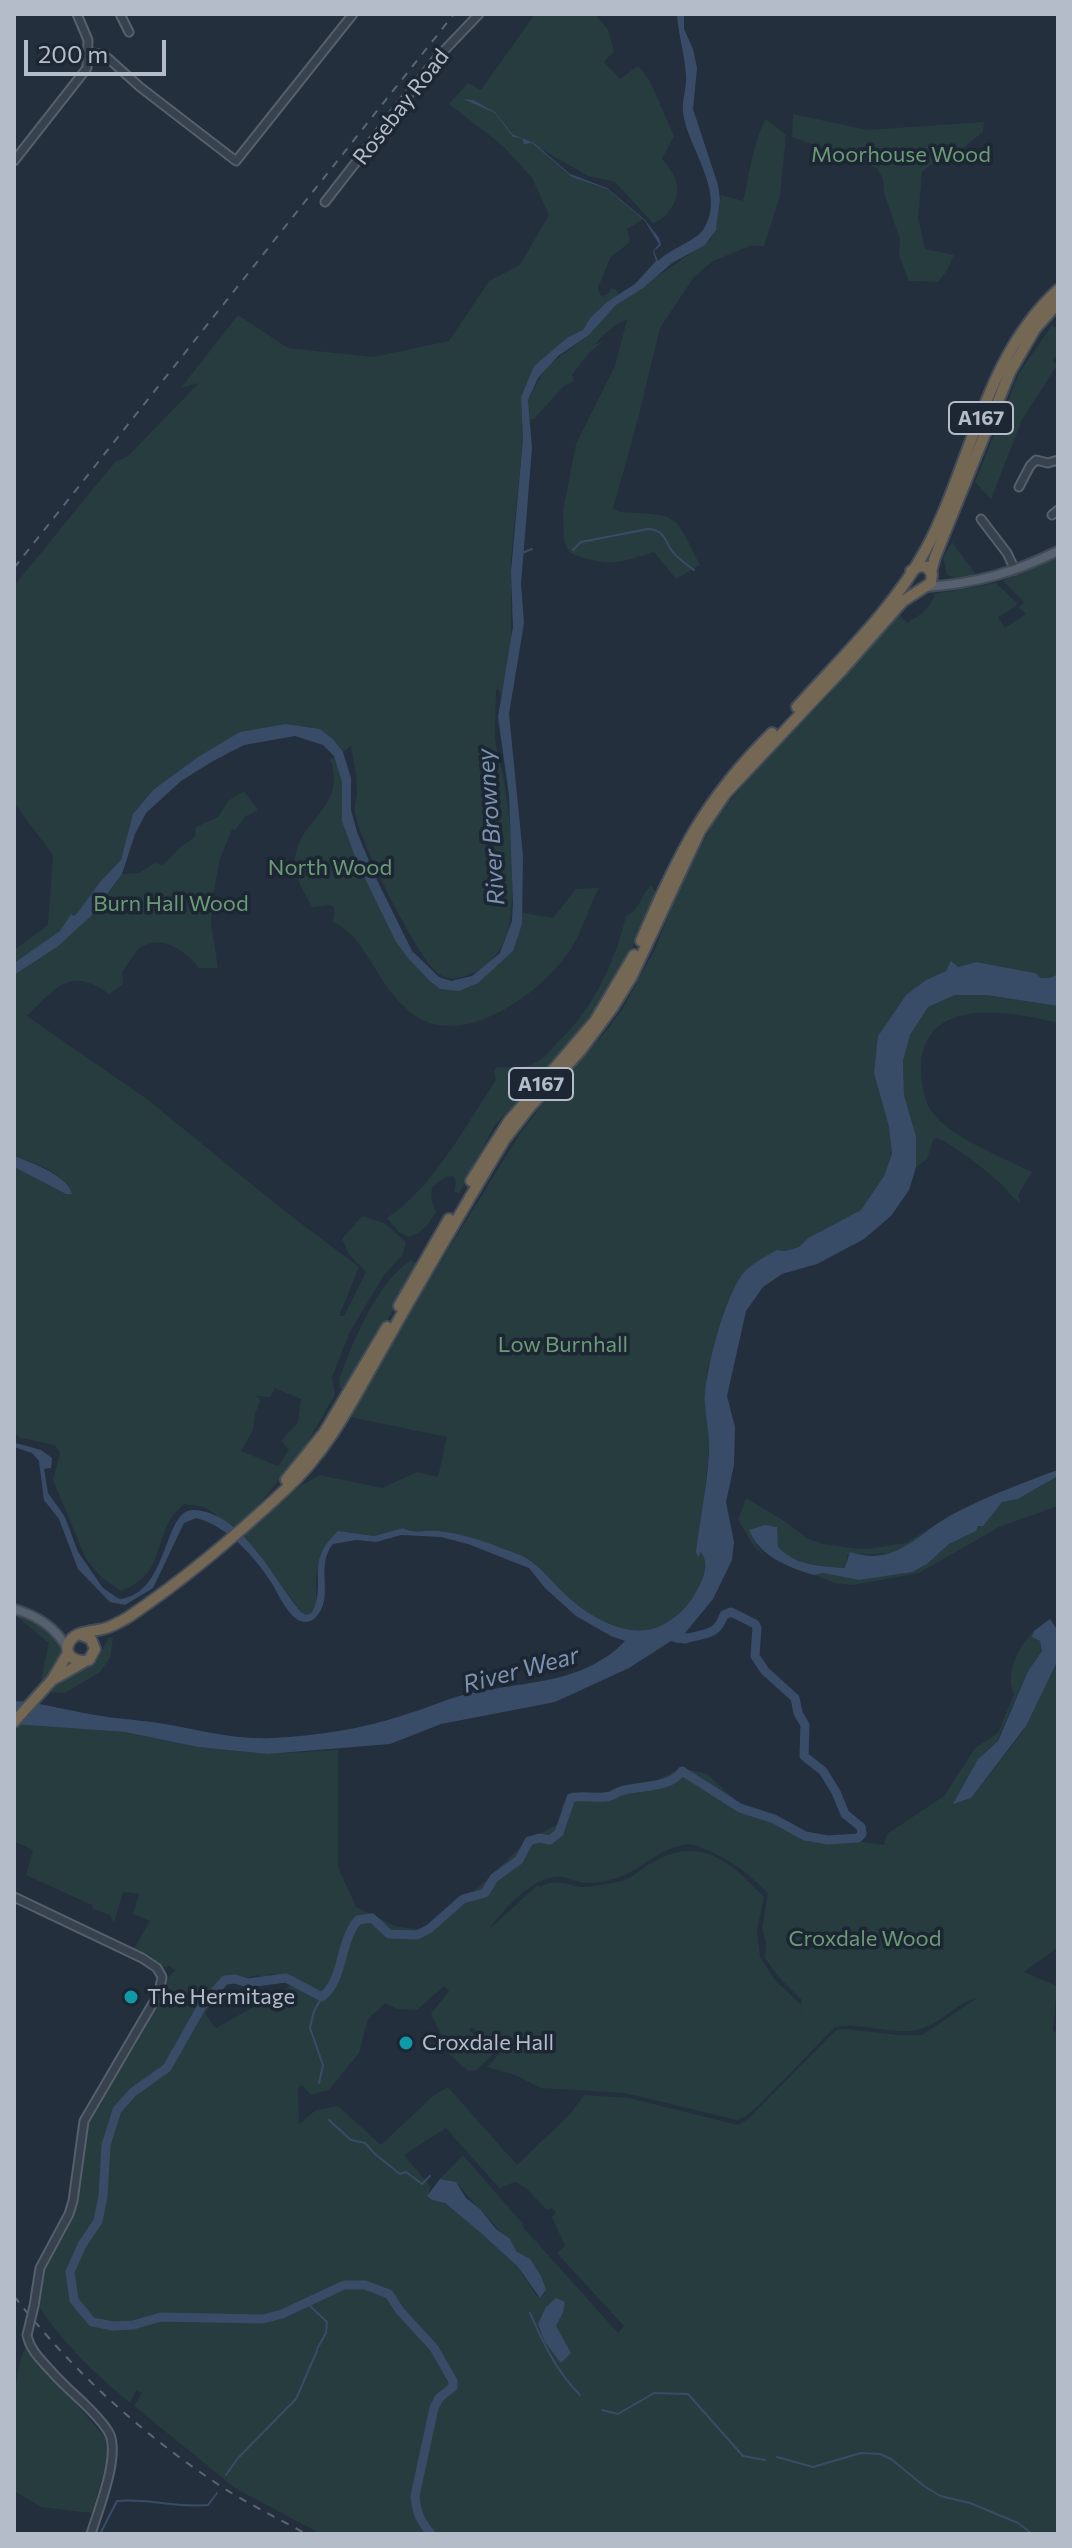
<!DOCTYPE html>
<style>
body{margin:0}
#map{position:relative;width:1072px;height:2548px;overflow:hidden;background:#242f3e;font-family:Commissioner,sans-serif}
canvas{display:block}
.frame{position:absolute;inset:0;border:16px solid #b4bcc9;pointer-events:none}
.scale{position:absolute;left:24px;top:40px;width:142px;height:36px;box-sizing:border-box;border:4px solid #b4bcc9;border-top:0;padding-left:10px;font-size:24px;line-height:28px;white-space:nowrap;color:#b4bcc9;-webkit-text-stroke:6px #1d2633;paint-order:stroke}
</style>
<div id="map">
<canvas width="1072" height="2548"></canvas>
<div class="frame"></div>
<div class="scale">200 m</div>
</div>
<script>
const ctx = document.querySelector('canvas').getContext('2d');
ctx.lineJoin = 'round';
function fillPath(path, color) { ctx.fillStyle = color; ctx.fill(path, 'evenodd'); }
function strokePath(path, color, width, dash) { ctx.strokeStyle = color; ctx.lineWidth = width; ctx.lineCap = dash ? 'butt' : 'round'; ctx.setLineDash(dash || []); ctx.stroke(path); }
function write(font, color, halo, rows, align = 'center') {
  ctx.font = font + ' Commissioner,sans-serif'; ctx.lineWidth = 7; ctx.setLineDash([]); ctx.textBaseline = 'middle'; ctx.strokeStyle = halo; ctx.fillStyle = color; for (const [text, x, y, turn = 0] of rows) {
    ctx.save(); ctx.translate(x, y); ctx.rotate((+turn || 0) * Math.PI / 180); ctx.textAlign = isNaN(turn) ? turn : align; if (halo) ctx.strokeText(text, 0, 0); ctx.fillText(text, 0, 0); ctx.restore();
  }
}
fillPath(new Path2D(`
 M535,14H595L608,30L614,51L604,62L620,79L638,66L650,81L674,136L662,159C667,165 674,173 676,181C682,197 668,219 653,223L615,182L588,176L536,146L565,172L607,189L643,219L627,229L630,242L610,258L598,288L601,296L608,294L611,288L616,289L619,294L590,318L583,330L568,337L534,366L521,397L523,439L511,559V647L501,695L498,688L496,690C496,708 494,727 496,745C497,757 502,768 504,780C511,826 517,880 509,926C505,947 492,963 473,973C462,978 450,982 439,974C417,959 359,840 355,813C354,805 358,796 357,789C357,775 353,760 351,746L343,752L333,739L320,729L286,724L198,757L153,790L136,810L121,860L100,882L78,912L74,916L71,914L61,931L14,963V950L48,925L53,855L14,803V586L115,462L127,457L199,383L181,388L238,315L288,348L373,357L449,341L489,281L520,265L549,215L532,178L503,146L449,104L468,83L481,90Z
 M793,114L867,130L984,122L983,132L945,162L930,165L922,172L918,218L925,249L954,255L948,269L938,282L909,281L899,255L900,239L884,193L883,179L877,168L792,137Z
 M766,119L786,135L780,196L764,246H750L713,261L694,277L660,328L639,415L613,509L620,512C680,516 673,511 700,565L676,579L654,552C617,564 607,567 570,553L564,541L563,511L576,444L615,366L627,320C611,325 604,335 594,345L603,341L588,354L572,375L574,381L563,387L534,419H530L528,400L546,367L589,335L616,305L710,240L717,226L721,195L743,201C750,174 752,143 766,119Z
 M1052,325L1058,329V359L1055,357L1053,361L1057,365L1022,420L991,499L975,482L1019,373Z
 M952,542L977,576L958,579L947,575L943,558Z
 M1058,557V974L1050,978H1040L1035,973L976,962L946,971L926,980L906,995L878,1036L879,1092L889,1127L892,1154L884,1176L861,1210L808,1238L799,1247L785,1251L777,1250L743,1273L707,1370L705,1404L710,1442L698,1556L701,1552C710,1565 703,1580 697,1592C690,1604 678,1616 667,1623C634,1643 592,1619 567,1596C554,1585 542,1567 527,1558C520,1554 511,1552 504,1549C484,1541 460,1533 438,1531C427,1530 413,1534 403,1528L374,1536L338,1531C325,1543 317,1562 316,1580C316,1593 318,1602 312,1614L306,1615L301,1612L272,1572L241,1535L289,1492L320,1475L382,1488L417,1472L438,1477L447,1437L350,1417L433,1274L519,1135L554,1089L607,1030L623,1008L655,949L682,882L716,818L759,766L826,698L898,614L907,623C919,616 931,608 935,594L996,583L1017,603L1016,606L998,617L1005,628L1026,614L1019,608L1024,602L1003,581Z
 M339,756L345,768L344,807L400,941L435,979L463,984L505,954L518,912L553,918L576,889L599,888C588,908 583,930 571,949C545,988 477,1041 427,1022C414,1017 403,1006 394,996C374,973 361,933 333,922L335,909L331,905L312,907C306,895 296,880 295,867C292,820 349,811 330,759Z
 M244,791L258,810L246,816L235,830L232,829L220,859L213,894L211,923L218,968H199C187,952 162,934 141,947C134,952 128,965 122,972L123,984L109,994C70,965 55,989 27,1016L148,1100L282,1209L359,1267L339,1316H344L366,1272L349,1254L342,1239L362,1216L384,1223L406,1242L403,1254L384,1275L350,1332L332,1377L335,1395L302,1452L252,1513L235,1528L204,1507L184,1504C180,1508 174,1513 171,1518C153,1549 162,1575 121,1591L101,1577L86,1559L53,1480L60,1453L55,1445L21,1438L14,1433V1167L66,1194H72C68,1174 32,1162 14,1156V975C58,946 93,919 122,874L139,873L155,863L163,865L178,849L195,837L196,827L218,817L228,801ZM275,1388L301,1399L298,1422L281,1441L289,1450L278,1466L241,1451L253,1430L255,1414L261,1400L255,1396L270,1397Z
 M651,886L657,893L630,952L593,1019L495,1125L459,1194L454,1191L456,1183L453,1176L446,1177L432,1187L431,1198L436,1212C428,1225 423,1232 409,1237L399,1232L387,1218C432,1189 466,1125 496,1080L494,1072L497,1067C506,1067 518,1068 527,1066C540,1063 548,1053 556,1044C593,1009 614,965 626,916C641,910 640,895 651,886Z
 M955,995H986L1058,1006V1023C1012,1011 925,995 921,1065C921,1080 923,1100 932,1112C953,1139 1002,1157 1032,1172L1018,1195L1021,1203C1012,1198 1010,1194 1003,1186C991,1174 952,1143 937,1138L933,1140L927,1159L916,1167V1136L904,1095L903,1061L910,1035L928,1007Z
 M410,1261L418,1263V1267L348,1388L344,1391L340,1388L339,1380C352,1343 377,1282 410,1261Z
 M1058,1476V1506L999,1527L919,1573L854,1585L835,1583L814,1575L823,1573L859,1580L912,1571L927,1564L949,1544L975,1531L1002,1502L1024,1496Z
 M746,1498L786,1522L808,1539L824,1544L851,1548L867,1549L906,1543L953,1514L904,1549L887,1554L847,1555V1567L845,1568C819,1566 796,1566 778,1547L776,1527L756,1545L765,1555L755,1548L738,1520Z
 M14,1614L42,1628L61,1646V1655L39,1690L49,1643Z
 M1034,1631L1032,1637L1040,1641L1042,1651L1028,1671L997,1741L978,1759L954,1803L971,1798L1022,1733L1058,1660V1947L1024,1972L1057,1986L1053,2031L1058,2032V2534H321L235,2488L134,2406L142,2393L136,2390L130,2403C95,2374 62,2342 37,2304L43,2269L77,2202L87,2121L134,2047L166,1980L175,1970L169,1966L164,1967L134,1949L150,1921L133,1914L139,1894L123,1892L114,1923L110,1915L93,1909L92,1905L26,1875L33,1850L14,1841V1732L21,1724L125,1732L198,1747L268,1754L338,1750V1867L356,1907L395,1926L407,1928L419,1929L430,1925L451,1905L479,1887L528,1840L558,1824L562,1817V1806L572,1792L587,1795L608,1794L618,1788L657,1780L679,1769H686L707,1774L742,1806L777,1817L793,1827L814,1835L884,1845L887,1834L944,1796L975,1748L998,1733L1014,1694C1004,1674 1019,1645 1034,1631ZM690,1844C722,1853 745,1870 768,1893L762,1928L766,1941L765,1958L778,1976L801,1999L802,2017L801,2005L774,1979L760,1957L757,1930L764,1897C733,1865 703,1835 657,1860C646,1865 636,1875 625,1880C615,1883 604,1884 594,1886C574,1891 559,1875 540,1887L538,1885L488,1930C504,1910 533,1874 562,1877C570,1878 578,1883 586,1883C595,1883 608,1881 617,1878C644,1869 658,1847 690,1844ZM271,1974L298,1982L216,2028L205,2014L224,1984L257,1975L263,1979ZM444,1986L449,1991L431,2014L444,2040L449,2046L447,2052L468,2071L477,2070L493,2054L469,2030L472,2027L499,2054L487,2067L515,2075L541,2088L625,2093L737,2120L745,2117L760,2104L835,2027C863,2022 890,2035 917,2030C940,2025 957,2002 977,1998L922,2035H898L847,2029L836,2030L748,2119L738,2125L629,2098L584,2095L571,2113L517,2165L448,2087L433,2096L381,2145L338,2106L316,2110L299,2124L298,2088L302,2085L311,2095L329,2090L359,2053L368,2019L385,2003L397,2009L417,2010ZM446,2128L499,2188L515,2182L527,2189L547,2210L552,2208L556,2213L552,2217L565,2246L557,2253L624,2326L618,2333L522,2226L523,2224L463,2155L440,2179L456,2182C475,2207 499,2226 516,2251C532,2258 543,2277 545,2293L540,2298L536,2295L518,2267L481,2233L445,2203L427,2197L431,2187L404,2155Z
 M109,1637L113,1638L110,1658L100,1672L65,1693L50,1692L65,1679L96,1662Z
 M26,2347L105,2437L108,2458L92,2513L41,2507L14,2491C14,2459 10,2371 26,2347Z`), '#263c3f');
fillPath(new Path2D(`
 M677,14H684V29L693,49L697,68L693,109L718,185L720,200L716,230L705,245L672,263L643,288L616,305L589,335L558,356L538,378L528,400L532,448L521,584L524,623L509,714L523,856L522,924L513,951L478,983L459,991L440,989L430,981L407,957L395,940L357,862L342,821V782L334,756L323,745L295,736L244,745L213,761L181,781L146,813L135,834L122,874L91,916L57,947L14,975V963L60,931L71,914L74,916L78,912L100,882L121,860L133,814L153,790L198,757L240,732L286,724L320,729L333,739L343,752L351,778V810L357,832L377,880L412,951L439,977L451,981L472,976L500,953L512,921L513,902L509,795L498,717L513,627L511,572L523,439L521,397L534,366L568,337L583,330L590,318L607,302L635,284L656,261L653,251L659,244L645,221L607,189L572,177L532,143L524,144L522,138L513,137L495,113L463,99L473,100L495,112L512,134L534,143L570,174L607,188L645,220L659,238L661,245L654,251L658,261C670,249 695,241 703,230C728,193 687,148 683,112C682,99 687,87 686,75C685,55 678,34 677,14Z
 M951,961L958,967L976,962L1035,973L1041,978H1050L1058,974V1006L986,995H955L928,1007L910,1035L903,1061L904,1095L916,1136V1167L909,1190L891,1216L864,1239L817,1264L782,1274L763,1287L746,1311L727,1396L735,1427L734,1465L726,1502L734,1542L732,1560L713,1599L685,1633L692,1635L690,1641L678,1643L671,1641L629,1668L555,1702L441,1724L390,1744L268,1754L198,1747L125,1732L14,1724V1701C35,1702 53,1707 74,1711C100,1717 126,1719 152,1722C193,1728 230,1740 272,1738C316,1736 362,1729 404,1715C425,1709 446,1699 467,1694C523,1681 583,1685 625,1641L611,1636L576,1616L545,1588L529,1568L468,1544L441,1537L401,1535L376,1542L356,1540L333,1544C314,1566 336,1598 315,1618C311,1622 304,1623 298,1620C287,1613 279,1596 273,1585C255,1557 228,1526 196,1518L184,1523L153,1588L125,1605L110,1602L78,1569L59,1519L44,1500L39,1461L32,1453L14,1447V1440L16,1443L41,1450L52,1458L51,1468L44,1469L48,1493L65,1517L78,1552L103,1588L119,1599C169,1595 163,1510 193,1510C241,1511 273,1578 301,1612L306,1615L312,1613C328,1581 303,1564 338,1531L374,1536L403,1528C413,1534 427,1530 438,1531C460,1533 484,1541 504,1549C511,1552 520,1554 526,1558C542,1567 554,1585 567,1596C592,1619 634,1643 666,1623C678,1616 690,1604 696,1592C703,1580 710,1565 701,1552L698,1557L696,1552C700,1519 707,1486 709,1453C710,1436 706,1421 705,1404C703,1377 726,1290 746,1270C755,1262 766,1256 777,1250L785,1251L799,1247L808,1238L861,1210L884,1176L892,1154L889,1127L874,1073L878,1036L906,995L926,980L946,971Z
 M14,1156C30,1162 69,1176 72,1194H66L14,1167Z
 M1058,1470V1476L1018,1499L1002,1502L983,1526H978L976,1531L949,1544L927,1564L912,1572L859,1580L823,1573L814,1575C788,1567 760,1557 749,1530L765,1525L777,1527L778,1547C796,1566 820,1566 845,1568L850,1552C898,1568 919,1531 955,1513C988,1496 1024,1482 1058,1470Z
 M1050,1619L1058,1631V1660L1026,1726L971,1798L953,1804L978,1759L998,1741L1028,1671L1042,1651L1040,1641L1032,1637L1034,1631Z
 M440,2179L456,2182L466,2198L480,2209L496,2229L510,2239L516,2251L530,2259L541,2276L546,2290L540,2298L518,2267L481,2233L445,2203L432,2200L427,2196Z
 M556,2298L565,2302L563,2312L556,2326L571,2353L561,2363L545,2342L538,2324L546,2307Z`), '#394c67');
strokePath(new Path2D(`
 M573,550L581,542L648,529C665,530 664,540 672,551C677,558 687,565 694,570
 M522,553L532,549
 M319,2083L323,2065L310,2028L314,2011L322,1997
 M329,2120L351,2140L365,2143L375,2154L400,2174L406,2172L422,2184L430,2176
 M306,2302L327,2322L326,2333L317,2349
 M530,2313C544,2344 556,2371 580,2395
 M602,2410L618,2414L654,2393L688,2394L743,2456L765,2460
 M777,2457L813,2467L861,2453L880,2454L891,2459L924,2486L940,2496L970,2503L1018,2523L1032,2534
 M226,2475L238,2458L296,2399L317,2351
 M100,2534L117,2501C147,2498 175,2508 208,2505L217,2493`), '#394c67', 2);
strokePath(new Path2D(`
 M431,2534C421,2522 416,2512 415,2496L434,2408L439,2398L453,2387V2381L434,2348L400,2311L389,2294L365,2285H344L282,2314L263,2319L161,2317L133,2325L113,2326L92,2322L74,2300L70,2272L82,2245L98,2221L103,2196L106,2145L117,2110L133,2092L167,2068L202,2006L225,1980L235,1979L248,1983L286,1978L322,1997C344,1980 339,1942 358,1920L372,1918L389,1934L417,1935L429,1929L463,1899L485,1893L494,1878L519,1860L529,1841L539,1838L550,1840L559,1833L571,1798C582,1794 597,1800 610,1796C614,1795 617,1792 621,1791C640,1785 670,1789 682,1771L740,1808L774,1819L805,1836L828,1840L858,1838L862,1834L861,1827L845,1814L836,1792L823,1771L804,1756L805,1725L798,1713L795,1698L765,1671L755,1656L757,1628L755,1624L731,1612L724,1615C716,1637 706,1632 685,1639L680,1638`), '#394c67', 9);
const minor = new Path2D(`
 M120,14L129,32
 M90,53L102,54L110,60L140,87L236,161L353,14
 M14,161L87,68L88,40L77,14
 M325,202L438,57L479,14
 M1019,487L1030,466L1036,460L1048,463L1058,460
 M1052,515L1058,510
 M981,519L1007,553L1015,570
 M14,1897L142,1958L157,1968L162,1977L159,1993L84,2121L73,2201L69,2214L40,2268L34,2306
 M27,2335C30,2350 41,2360 51,2371C68,2391 94,2409 108,2431C122,2453 98,2510 91,2534`);
const major = new Path2D(`
 M927,587C977,583 1013,573 1058,551
 M14,1609C38,1616 55,1627 68,1649`);
const highway = new Path2D(`
 M931,572L935,557L1010,372L1035,329L1058,303
 M797,707C842,657 893,609 925,551C971,466 984,357 1058,290
 M641,941C678,855 704,800 772,733
 M471,1181L509,1121L595,1021L634,955
 M399,1306L449,1219
 M286,1480L324,1433L387,1327
 M82,1635L91,1639L95,1649L89,1660C77,1664 61,1655 70,1641C76,1630 98,1632 109,1627C116,1624 124,1620 130,1616C185,1579 238,1534 286,1489C330,1449 356,1394 385,1344C424,1275 464,1207 505,1139L530,1107L581,1050L613,1007L632,976L700,831L726,793L843,669L903,601L931,583L932,574L927,567L920,566L911,571
 M54,1679L84,1662
 M14,1722L52,1680L68,1653`);
strokePath(minor, '#565f6c', 11);
strokePath(major, '#414a57', 12);
strokePath(highway, '#434c59', 14);
strokePath(minor, '#38414e', 7);
strokePath(major, '#56606e', 8);
strokePath(highway, '#746855', 10);
strokePath(new Path2D(`
 M14,568L454,14
 M14,2296C71,2369 138,2431 216,2483C244,2502 276,2517 306,2534`), '#5a6575', 2, [8, 8]);
const minorBridge = new Path2D(`
 M27,2335L34,2306`);
strokePath(minorBridge, '#565f6c', 11, []);
strokePath(minorBridge, '#38414e', 7);
for (const [x, y, r, color] of [
 [131,1997,8,"#0f9aa8"],
 [406,2043,8,"#0f9aa8"]
]) { const dot = new Path2D(); dot.arc(x, y, r, 0, 2 * Math.PI); ctx.fillStyle = color; ctx.fill(dot); strokePath(dot, '#1d2633', 3); }
for (const [x, y, w] of [
 [981,418,64],
 [541,1084,64]
]) { const box = new Path2D(); box.roundRect(x - w / 2, y - 16, w, 32, 6); ctx.fillStyle = '#1d2633'; ctx.fill(box); strokePath(box, '#b4bcc9', 2); }
write('bold 20px', '#b4bcc9', null, [
 ["A167",981,418],
 ["A167",541,1084]
]);
write('22px', '#b4bcc9', '#1d2633', [
 ["Rosebay Road",401,107,-52]
]);
write('22px', '#6b9a76', '#1d2633', [
 ["Moorhouse Wood",901,155],
 ["North Wood",330,868],
 ["Burn Hall Wood",171,904],
 ["Low Burnhall",563,1345],
 ["Croxdale Wood",865,1939]
]);
write('22px', '#b4bcc9', '#1d2633', [
 ["The Hermitage",147,1997],
 ["Croxdale Hall",422,2043]
], 'left');
write('italic 24px', '#7c92b1', '#1d2633', [
 ["River Browney",491,827,-94],
 ["River Wear",521,1670,-15]
]);
</script>
